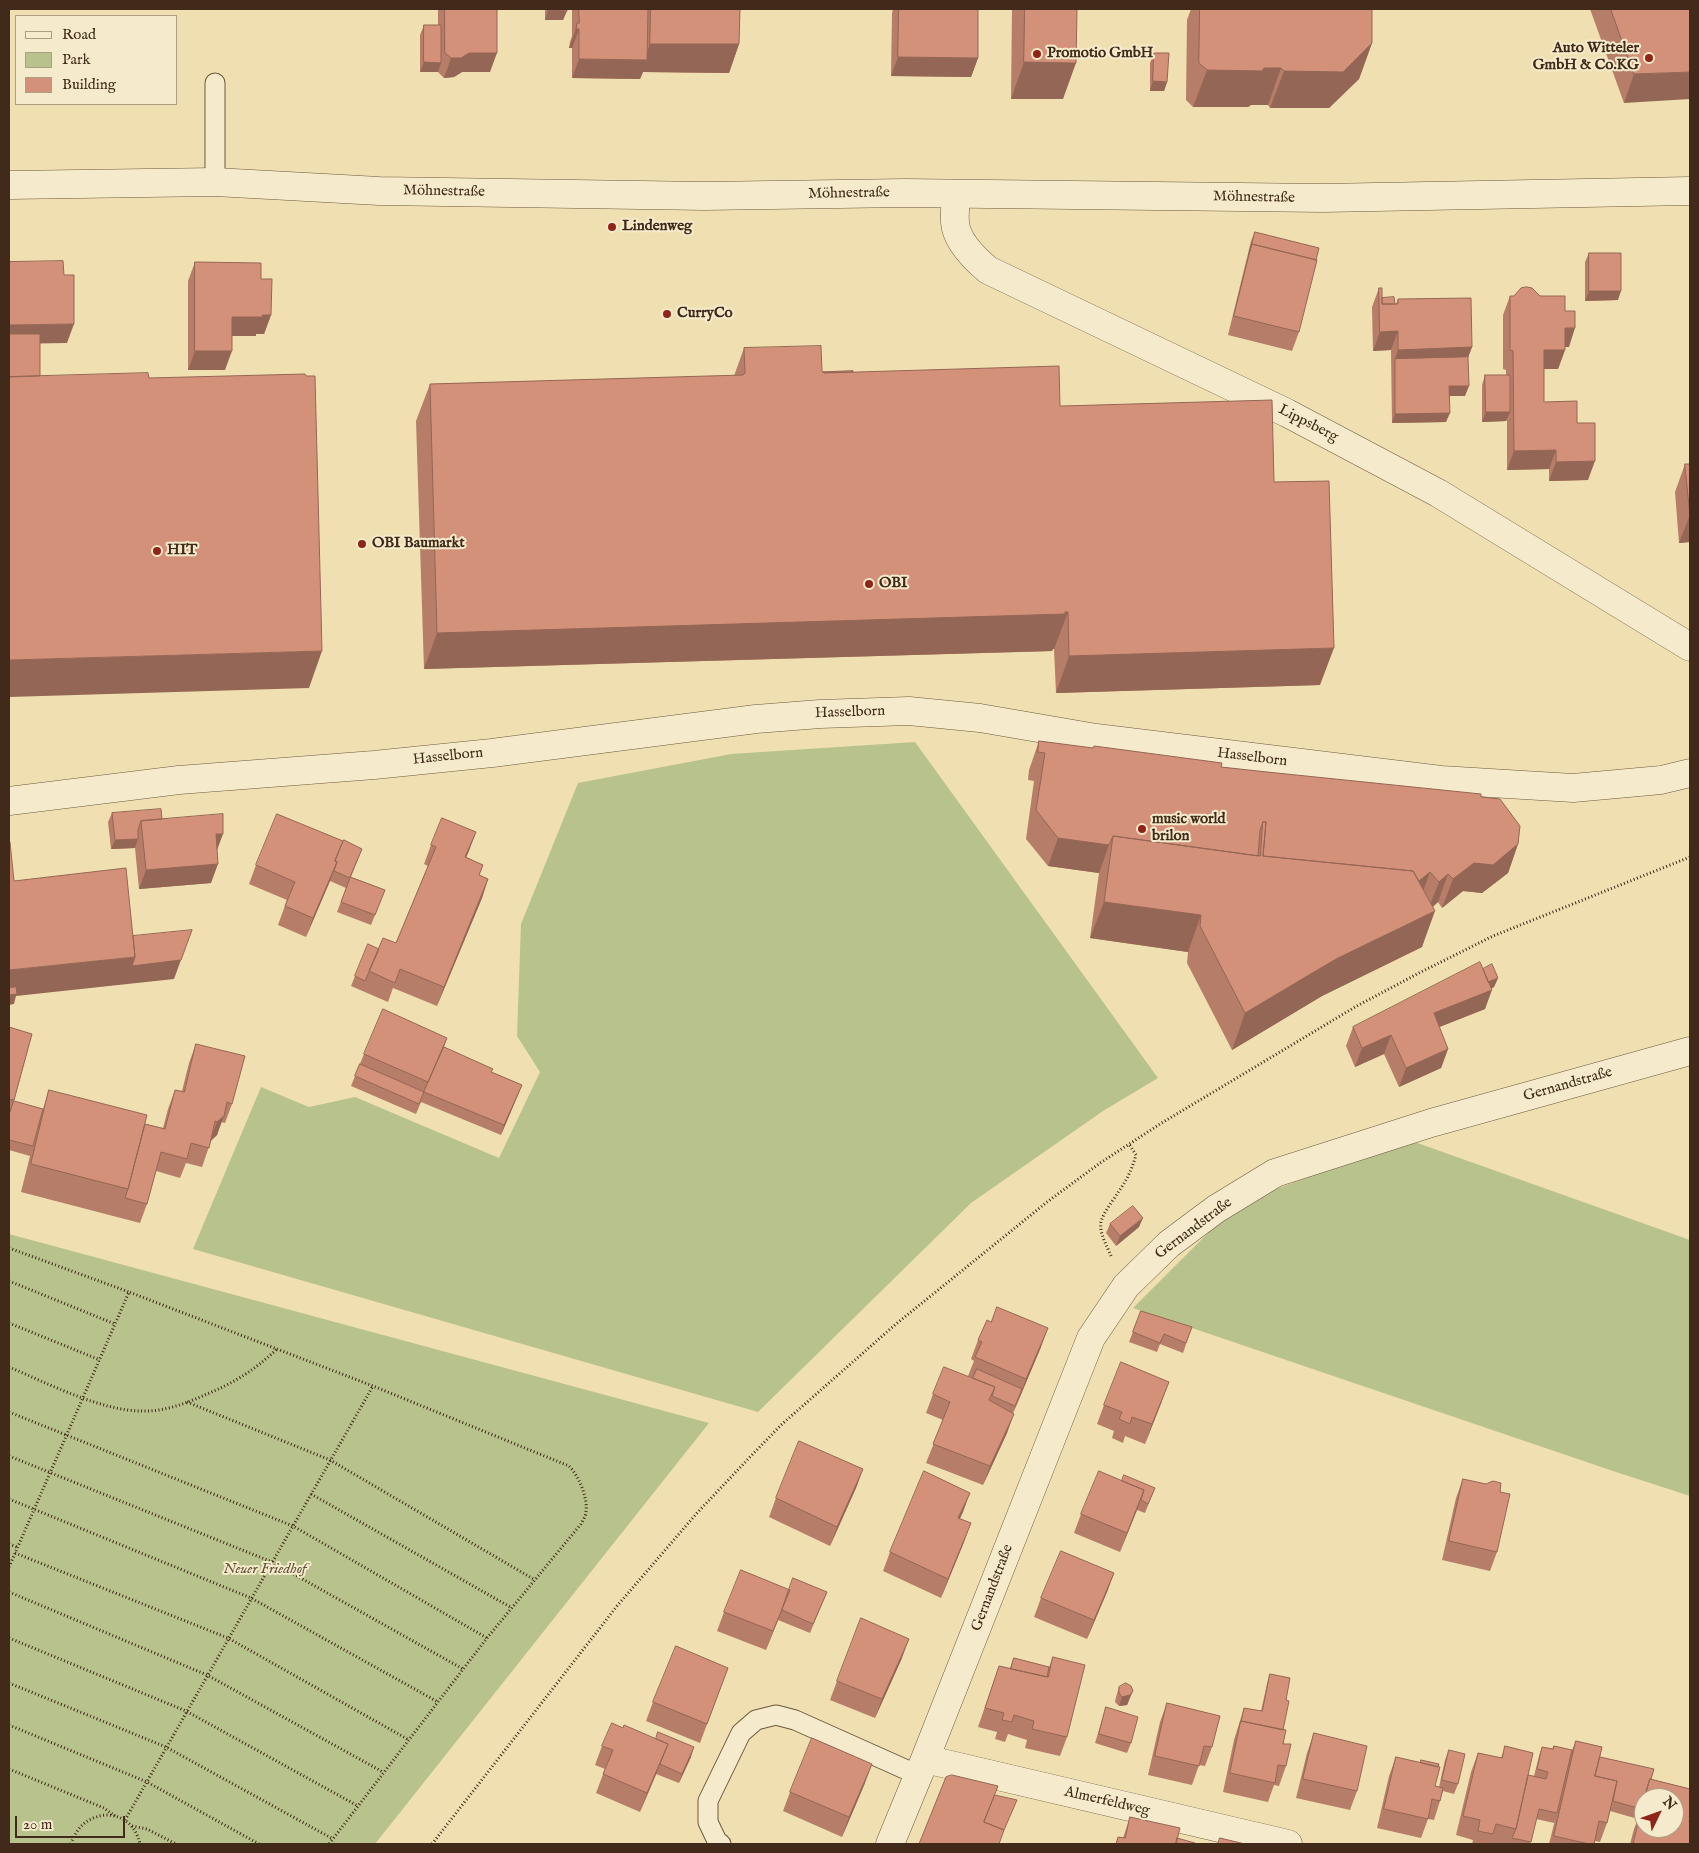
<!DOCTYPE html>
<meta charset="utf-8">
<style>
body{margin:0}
#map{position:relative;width:1699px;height:1853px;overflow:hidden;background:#f0e0b1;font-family:"IM FELL English",serif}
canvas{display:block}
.frame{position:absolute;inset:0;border:10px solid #412a19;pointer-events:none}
.legend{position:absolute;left:15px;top:15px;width:162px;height:90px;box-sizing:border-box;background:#f5ebcc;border:1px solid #ad9e84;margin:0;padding:6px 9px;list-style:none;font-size:15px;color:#412a19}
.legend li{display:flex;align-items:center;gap:10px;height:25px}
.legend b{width:25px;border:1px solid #ad9e84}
.north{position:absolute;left:1634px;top:1788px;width:50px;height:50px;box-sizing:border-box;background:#f5ebcc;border:1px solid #ad9e84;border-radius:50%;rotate:48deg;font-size:14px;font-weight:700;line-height:20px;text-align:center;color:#412a19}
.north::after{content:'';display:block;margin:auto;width:18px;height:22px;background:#8f2418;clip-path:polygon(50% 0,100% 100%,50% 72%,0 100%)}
.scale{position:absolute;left:15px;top:1816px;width:110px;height:22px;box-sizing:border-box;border:2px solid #412a19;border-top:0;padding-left:6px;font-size:15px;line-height:18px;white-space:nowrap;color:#412a19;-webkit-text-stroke:4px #f5ebcc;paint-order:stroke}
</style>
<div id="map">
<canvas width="1699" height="1853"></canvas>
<div class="frame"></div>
<ul class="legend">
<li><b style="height:6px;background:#f5ebcc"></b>Road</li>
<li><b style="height:14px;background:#b8c28d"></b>Park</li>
<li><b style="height:14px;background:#d49179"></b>Building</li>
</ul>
<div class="north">N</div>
<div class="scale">20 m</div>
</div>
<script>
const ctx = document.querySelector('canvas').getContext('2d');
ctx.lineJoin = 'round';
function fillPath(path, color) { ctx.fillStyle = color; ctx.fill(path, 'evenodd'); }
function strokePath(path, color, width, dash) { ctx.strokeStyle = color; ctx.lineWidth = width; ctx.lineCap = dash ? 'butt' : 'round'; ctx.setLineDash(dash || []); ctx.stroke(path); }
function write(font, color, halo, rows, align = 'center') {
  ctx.font = font + ' "IM FELL English",serif'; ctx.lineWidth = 4; ctx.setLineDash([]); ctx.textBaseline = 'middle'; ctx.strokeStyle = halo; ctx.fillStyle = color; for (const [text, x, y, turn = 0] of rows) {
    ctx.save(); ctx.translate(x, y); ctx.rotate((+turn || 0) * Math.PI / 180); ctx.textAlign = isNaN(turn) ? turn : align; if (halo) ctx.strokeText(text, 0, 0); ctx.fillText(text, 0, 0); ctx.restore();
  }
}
fillPath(new Path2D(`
 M915,742L1158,1078L1103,1111L971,1203L758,1412L193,1249L261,1087L309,1107L355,1097L499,1158L540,1072L517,1036L521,924L578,783L731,754Z
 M1409,1140L1690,1240V1496L1616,1472L1133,1308L1223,1218L1246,1200Z
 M9,1234L709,1423L375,1844H9Z`), '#b8c28d');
const service = new Path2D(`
 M215,182V83
 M721,1844L717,1841L708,1822V1801L741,1733L756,1720L776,1715L795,1720L918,1775`);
const minor = new Path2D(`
 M956,194C956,203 954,213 955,222C956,241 975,259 988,270L1287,413L1438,493L1690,647
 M9,801L179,780L374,765L492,753L756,719L820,714L909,711L980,718L1096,738L1441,780L1573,788L1661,780L1690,773
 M925,1759L1288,1844
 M890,1844L925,1759L1091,1338L1126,1286L1169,1244L1216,1209L1275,1173L1431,1123L1690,1051`);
const tertiary = new Path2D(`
 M9,185L215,182L379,191L705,196L905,193L1323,198L1690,191`);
strokePath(service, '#6d583f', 21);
strokePath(minor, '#6d583f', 29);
strokePath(tertiary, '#6d583f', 29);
strokePath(new Path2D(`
 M9,1248L129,1292
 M1111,1256C1107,1246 1099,1233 1101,1222C1104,1211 1113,1201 1119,1191C1127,1180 1132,1169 1136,1155L1129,1144
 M9,1281L115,1324
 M9,1323L100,1360
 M9,1367C47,1383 101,1411 142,1411C164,1412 187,1403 207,1394C234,1383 256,1369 277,1349
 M187,1402L330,1460L535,1580
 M9,1412L293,1526L487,1638
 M9,1456L272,1562L463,1669
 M311,1494L512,1608
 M9,1499L251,1598L438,1702
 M9,1544L17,1547
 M15,1553L228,1638L409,1740
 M9,1567L129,1292L373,1386L569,1466C579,1476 588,1498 586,1512C586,1516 583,1520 581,1524L487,1638L329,1844
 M9,1592L207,1675L383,1772
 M9,1638L186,1711L358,1806
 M9,1683L166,1747L333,1839
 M9,1725L147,1782L259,1844
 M9,1769L104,1808L115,1816
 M125,1820L373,1386
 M132,1826L147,1829L176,1844
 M71,1844C82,1807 131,1804 140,1844
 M432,1844L617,1606L697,1513L751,1456L781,1425L896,1324L1047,1202L1100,1163L1160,1124L1355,1007L1419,973L1493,936L1690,857`), '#412a19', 3, [1, 2.5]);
strokePath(service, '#f5ebcc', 19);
strokePath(minor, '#f5ebcc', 28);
strokePath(tertiary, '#f5ebcc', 28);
fillPath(new Path2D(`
 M438,9H497L490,72H462L454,77L444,78L438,72H420V35L424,25H438Z
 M545,9H567L563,20H545Z
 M572,9H740L739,44L729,73L643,72L640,79L572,78V48H569L570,42L572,36Z
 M893,9H978V58L971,77L891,76L892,13Z
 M1012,9H1077L1063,99H1011Z
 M1191,9H1372V43L1359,79L1329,108H1270L1268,105H1251L1248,107H1193L1186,100L1187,20Z
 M1590,9H1690L1624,103Z
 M1154,53L1167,82L1164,91H1150V63Z
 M1255,232L1299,332L1292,351L1228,335L1251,241Z
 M1589,253L1618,300L1585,301V262Z
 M195,262L261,279L271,315L264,334H256V336H232L225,370H188V281Z
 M1379,288L1382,298L1395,304H1396L1398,299L1472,347L1468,357L1465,396H1449L1446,422L1392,423L1391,350L1373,351L1372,307Z
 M1510,296H1540L1565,311L1569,347H1565V350L1558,369H1544V402L1577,423L1588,480L1549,481V469L1507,470V420L1506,421L1482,422V385L1485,375H1506V370L1503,369V315Z
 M744,348L822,371L823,372H853L1060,406L1274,482L1320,685L1056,693L1054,649H1053L1052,651L424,669L416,421L430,384L734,376Z
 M1685,464H1690V542L1679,543L1675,492Z
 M1039,741L1221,767L1481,797L1518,844L1508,873L1482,893L1463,891L1442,908L1438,902L1433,907L1422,947L1322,996L1232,1050L1187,963L1188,952L1090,938L1099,873L1048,866L1026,839L1034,781L1028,780L1029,770Z
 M112,813L162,819L217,849L211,883L139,889L135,848L111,849L108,822Z
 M476,832L466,857L483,865L479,875L488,879L482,898L437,1006L393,988L388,1002L351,986L355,976L379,949L396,943L428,866L424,864L431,845Z
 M362,849L351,877L385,890L371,925L337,912L346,888L330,881L306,937L278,925L287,900L249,884L256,865L338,856Z
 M1483,969L1498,978L1494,987L1491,989L1485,1009L1439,1027L1448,1049L1441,1068L1399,1087L1384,1054L1355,1067L1346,1046L1353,1027Z
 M9,1027L32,1034L14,1101L43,1109L49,1090L145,1124L163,1128L168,1109L175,1090L182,1091L189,1063L196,1044L232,1104L225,1123L221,1122L217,1135L211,1141L202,1167L186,1163L180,1178L156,1171L147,1204L140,1223L21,1192L30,1156L9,1150Z
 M447,1038L444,1047L492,1072L522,1085L501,1135L421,1102L416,1114L351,1086L364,1054Z
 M1110,1224L1139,1227L1116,1246L1106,1233Z
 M1141,1311L1192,1327L1183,1353L1160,1344L1157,1352L1129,1342Z
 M978,1340L1041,1347L1013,1413L1007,1433L983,1485L926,1463L943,1420L926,1413L933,1394L973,1378L968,1376L974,1361L971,1359Z
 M1162,1401L1145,1444L1125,1436L1123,1443L1112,1438L1114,1431L1097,1424L1104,1405Z
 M863,1469L856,1488L830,1546L769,1517L776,1498Z
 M1463,1479L1500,1492L1497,1552L1490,1571L1442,1560L1456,1498Z
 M1122,1481L1155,1488L1145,1513L1137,1510L1120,1552L1074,1533L1081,1514Z
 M963,1512L960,1518L964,1542L941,1598L883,1571L890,1552Z
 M1114,1573L1107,1592L1087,1639L1034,1617L1041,1598Z
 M789,1589L827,1592L810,1633L778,1620L766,1650L717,1631L724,1612Z
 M1053,1657L1067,1737L1060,1756L1025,1748L1027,1740L1008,1734L1005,1742L995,1739L997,1732L978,1727L999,1666L1010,1668L1014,1658L1049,1667Z
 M902,1658L875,1718L830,1700L837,1681Z
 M728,1668L700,1743L646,1721L653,1702Z
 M1270,1674L1286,1700L1283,1730L1286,1766L1279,1786L1274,1785L1268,1802L1223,1792L1234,1740L1244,1708L1261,1711L1267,1684Z
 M1119,1687L1129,1700L1127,1705L1119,1706L1115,1702L1116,1697Z
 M1167,1703L1212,1747L1205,1766L1199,1765L1192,1785L1148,1775L1160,1722Z
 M1106,1707L1131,1743L1127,1753L1095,1743Z
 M1314,1733L1357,1791L1350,1810L1296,1798L1307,1753Z
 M1576,1741L1602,1747L1600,1757L1654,1769L1651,1779L1690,1789V1818L1689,1822H1690V1838L1689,1844H1630L1634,1829L1638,1819L1610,1811L1607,1823L1600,1842L1595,1841L1594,1844H1549L1555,1820L1554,1823L1536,1819L1530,1844H1494L1490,1843V1844H1472L1473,1840L1456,1835L1471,1772L1478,1753L1501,1758L1505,1746L1533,1753L1528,1775L1534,1776L1539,1756L1542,1747L1552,1749L1554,1746L1572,1750ZM1644,1798H1674V1828H1644Z
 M602,1746L691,1757L679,1783L656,1774L657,1772L640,1812L596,1793L605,1769L595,1765Z
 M1449,1750L1458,1784L1454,1794L1443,1791L1440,1801L1434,1820L1428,1819L1421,1838L1377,1828L1389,1776L1396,1757L1420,1763L1435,1786L1439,1787L1445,1760Z
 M865,1783L842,1837L783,1811L790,1792Z
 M1130,1817L1177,1838L1194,1844H1116L1118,1837L1123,1838Z`), '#b67d68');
fillPath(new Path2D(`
 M548,10L567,11L563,20H545Z
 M576,29H579L572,48H569Z
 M1372,43L1359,79L1329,108H1270L1284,71Z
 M650,44H739L729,73L643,72L640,79L572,78L579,59L644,60Z
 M469,53H497L490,72H462L454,77L444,78L451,58Z
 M898,57L978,58L971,77L891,76Z
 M424,62L441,63L438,72H420Z
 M1024,62L1076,63L1063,99H1011Z
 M1264,68H1281L1268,105H1251L1248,107H1193L1207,70Z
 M1690,72V99L1624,103L1634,74Z
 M1153,81L1167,82L1164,91H1150Z
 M1589,291H1621L1618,300L1585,301Z
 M262,315H271L264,334H256V336H225L232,317Z
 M74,324L67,343L9,344V325Z
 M1565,328H1575L1569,347H1558Z
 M1398,331L1391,350L1373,351L1380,332Z
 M1472,347L1465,366L1395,359L1398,350Z
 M1544,350H1565L1558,369H1537Z
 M195,351H232L225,370H188Z
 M1449,386H1469L1465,396H1446Z
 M1486,412H1510L1506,421L1482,422Z
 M1450,413L1446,422L1392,423L1395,414Z
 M1556,450L1549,469L1507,470L1514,451Z
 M1595,461L1588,480L1549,481L1556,462Z
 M1690,515V542L1679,543Z
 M1068,612L1054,649H1053L1052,651L424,669L437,633Z
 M1334,648L1320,685L1056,693L1069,656Z
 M322,651L309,688L9,697V660Z
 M476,832L469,851L458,876L465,857Z
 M216,834H223L216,853Z
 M1058,838L1109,845L1099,873L1048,866Z
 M138,839L135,848L111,849L115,840Z
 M1518,844L1508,873L1482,893L1463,891L1442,908L1453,879L1474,863Z
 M337,862L330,881L306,937L313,918Z
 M218,864L211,883L139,889L146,870Z
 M1430,872L1420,900L1414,885Z
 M1448,874L1438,902L1428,910L1439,882Z
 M488,879L482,898L437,1006L444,987Z
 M1104,902L1201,915L1188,952L1090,938Z
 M1435,911L1422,947L1322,996L1232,1050L1245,1013L1336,959Z
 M135,957L181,960L174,979L16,996L14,1004L9,1005V970Z
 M1498,978L1494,987L1479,994L1482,984Z
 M1492,990L1485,1009L1427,1032L1434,1013Z
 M1391,1035L1384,1054L1355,1067L1362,1048Z
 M1448,1049L1441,1068L1399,1087L1406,1068Z
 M522,1085L518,1095L501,1135L504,1125Z
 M224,1116L217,1135L210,1141L217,1122Z
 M1143,1218L1139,1227L1116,1246L1120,1236Z
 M1048,1328L1041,1347L1012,1416L1026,1379Z
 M1169,1382L1162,1401L1145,1444L1152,1424Z
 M1014,1414L1007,1433L983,1485L990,1466Z
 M863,1469L856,1488L830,1546L837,1527Z
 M1144,1490L1137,1510L1120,1552L1127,1533Z
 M970,1493L963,1512L951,1537L958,1518Z
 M971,1523L964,1542L941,1598L948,1579Z
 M1114,1573L1107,1592L1087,1639L1094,1620Z
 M790,1590L766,1650L773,1631Z
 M909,1639L902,1658L875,1718L882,1699Z
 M1133,1691L1127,1705L1119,1706L1122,1697Z
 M668,1744L657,1772L640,1812L647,1793Z
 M694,1747L691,1757L679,1783L682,1774Z
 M872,1764L865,1783L842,1837L849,1817Z`), '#946655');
const building = new Path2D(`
 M445,9H497V53H469L461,58H451L445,53Z
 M548,9H567V11L548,10Z
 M579,9H648L647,60L579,59V29H576L577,23H579Z
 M651,9H740L739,44H650Z
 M899,9H978V58L898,57Z
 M1025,9H1077L1076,63L1024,62Z
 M1200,9H1372V43L1343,72L1284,71L1281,68H1264L1262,71L1207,70L1199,63Z
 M1611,9H1690V72L1634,74Z
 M424,25H441V63L424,62Z
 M1154,53H1169L1167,82L1153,81Z
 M1255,232L1319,248L1316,260L1252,244L1249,254Z
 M1252,244L1317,260L1299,332L1234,316Z
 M1589,253H1621V291H1589Z
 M63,261L64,275H74V324L9,325V262Z
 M195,262L261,263V279H272L271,315H262L263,317H232V351H195Z
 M1527,287L1532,288L1540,296H1565V311H1575V328H1565V350H1544V402L1577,401V423H1595V461L1556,462V450L1514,451L1513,351L1510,350V296H1514L1521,288Z
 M1379,288H1382V304H1398V299L1471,298L1472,347L1398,350V331L1380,332Z
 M1394,297L1395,304H1382V298Z
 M9,334H40V376L9,377Z
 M821,346L822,371L824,373L1059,366L1060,406H1062L1272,400L1274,482L1329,481L1334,648L1069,656L1068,612H1065V614L437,633L430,384L743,375L745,373L744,348Z
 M1468,357L1469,386H1449L1450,413L1395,414V359Z
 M853,371V372H823Z
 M148,373L149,378L305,374L306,376H315L322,651L9,660V377Z
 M1485,375H1510V412H1486Z
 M1685,464H1690V515Z
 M1039,741L1093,748L1094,746L1222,763L1221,767L1267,772L1481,794V797L1500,799L1520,826L1518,844L1493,865L1474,863L1453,879L1448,874L1439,882L1430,872L1419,881L1413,871L1263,856L1266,822H1263L1260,830L1258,856L1113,836L1109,845L1058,838L1036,810L1045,753L1038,752Z
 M161,809L162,819L141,821L138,830V839L115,840L112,813Z
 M223,814V834H216L218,864L146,870L141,821Z
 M277,814L343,841L335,861L337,862L313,918L285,906L295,882L256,865Z
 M442,818L476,832L465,857L483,865L479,875L488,879L444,987L400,969L395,983L369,971L383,938L396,943L436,847L431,845Z
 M1263,822H1266L1263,856L1413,871L1435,911L1336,959L1245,1013L1200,926L1201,915L1104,902L1113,836L1260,856Z
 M344,840L362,849L350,877L385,890L375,915L341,902L350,878L334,871L337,862L335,861Z
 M9,842H10L14,881L126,868L135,957L9,970Z
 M192,930L181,960L132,966L135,957L133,936Z
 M368,944L379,949L365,981L355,976Z
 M1480,962L1492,990L1434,1013L1448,1049L1406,1068L1391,1035L1362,1048L1353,1027Z
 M1492,964L1498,978L1488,982L1483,969Z
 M16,987L17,994L9,995V988Z
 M383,1009L447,1038L428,1082L364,1054Z
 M9,1027L32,1034L14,1100L9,1099Z
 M196,1044L245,1056L232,1104L227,1102L224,1116L217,1122L215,1121L209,1148L191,1143L187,1159L161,1152L147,1204L125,1198L128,1189L145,1124L165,1129L175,1090L184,1092Z
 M444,1047L493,1069L491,1072L522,1085L504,1125L424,1092Z
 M360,1064L424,1092L419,1104L355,1076Z
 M49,1090L147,1115L128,1189L31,1164Z
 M14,1101L43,1109L33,1146L9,1140V1115Z
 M1133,1206L1143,1218L1120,1236L1110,1224Z
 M997,1307L1048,1328L1026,1379L975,1357L982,1342L978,1340L987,1320L991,1322Z
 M1141,1311L1192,1327L1186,1343L1164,1334L1160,1343L1133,1332Z
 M1121,1362L1169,1382L1152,1424L1132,1417L1130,1424L1119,1419L1122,1412L1104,1405Z
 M944,1367L995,1387L989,1400L1014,1414L990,1466L933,1444L950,1402L933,1394Z
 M977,1369L1022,1389L1015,1406L992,1396L995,1387L973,1378Z
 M799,1441L863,1469L837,1527L776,1498Z
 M924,1471L970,1493L958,1518L971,1523L948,1579L890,1552Z
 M1099,1471L1144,1490L1127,1533L1081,1514Z
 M1124,1475L1155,1488L1148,1504L1141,1500L1144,1490L1122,1481Z
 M1463,1479L1486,1484L1493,1481L1501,1483L1500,1492L1510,1494L1497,1552L1449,1541Z
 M1061,1551L1114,1573L1094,1620L1041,1598Z
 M741,1570L790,1590L773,1631L724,1612Z
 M793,1578L827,1592L813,1624L782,1610Z
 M861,1618L909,1639L882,1699L837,1681Z
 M676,1646L728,1668L707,1724L653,1702Z
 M1053,1657L1085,1665L1067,1737L1032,1729L1034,1721L1014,1715L1012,1722L1002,1720L1004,1713L985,1708L999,1666L1048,1677Z
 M1014,1658L1049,1667L1047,1677L1011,1669Z
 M1270,1674L1290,1678L1286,1700L1289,1701L1283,1730L1241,1721V1722L1244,1708L1262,1711Z
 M1126,1683L1131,1686L1133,1691L1130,1695L1122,1697L1119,1693V1687Z
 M1167,1703L1220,1716L1212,1747L1204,1746L1199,1766L1155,1756Z
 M1106,1707L1138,1717L1131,1743L1099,1734Z
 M1241,1721L1286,1730L1283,1744H1291L1286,1766L1278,1765L1275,1783L1230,1773Z
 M612,1723L623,1728L624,1725L668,1744L647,1793L603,1774L613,1750L602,1746Z
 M658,1732L694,1747L682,1774L660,1764L668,1744L656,1739Z
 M1314,1733L1367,1746L1357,1791L1303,1779Z
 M812,1738L872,1764L849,1817L790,1792Z
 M1576,1741L1602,1747L1595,1776L1617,1781L1607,1823L1599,1821L1594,1844H1589L1554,1836Z
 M1505,1746L1533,1753L1516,1829L1496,1824L1493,1834L1478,1831L1480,1820L1463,1816L1478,1753L1502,1758Z
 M1554,1746L1572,1750L1557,1813L1539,1809L1531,1842L1512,1838L1516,1829L1528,1775L1546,1779L1548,1772L1537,1769L1542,1747L1553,1749Z
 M1449,1750L1465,1754L1458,1784L1442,1780Z
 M1396,1757L1440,1767L1435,1786L1443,1788L1440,1801L1432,1799L1428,1819L1384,1809Z
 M1600,1757L1654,1769L1651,1779H1650L1647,1788L1641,1809L1613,1801L1617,1781L1595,1776Z
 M1421,1760L1439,1764L1438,1767L1421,1763Z
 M952,1775L998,1786L984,1822L1004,1830L999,1844H919L946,1777Z
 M1650,1779L1690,1789V1818L1689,1822H1690V1838L1689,1844H1633L1641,1810L1644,1811V1828H1674V1798H1645Z
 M995,1795L1017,1800L1004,1830L984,1822Z
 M1130,1817L1180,1828L1176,1844H1116L1118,1837L1125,1838Z
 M1177,1838L1195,1843L1194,1844H1176Z
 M1220,1838L1245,1844H1218Z`);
fillPath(building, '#d49179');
strokePath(building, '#946655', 1);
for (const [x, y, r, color] of [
 [1037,54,5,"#8f2418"],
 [1649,58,5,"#8f2418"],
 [612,227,5,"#8f2418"],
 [667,314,5,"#8f2418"],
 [362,544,5,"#8f2418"],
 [157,551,5,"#8f2418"],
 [869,584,5,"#8f2418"],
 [1142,829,5,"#8f2418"]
]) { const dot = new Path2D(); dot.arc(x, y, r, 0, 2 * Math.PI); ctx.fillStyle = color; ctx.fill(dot); strokePath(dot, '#f5ebcc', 2); }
write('bold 15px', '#412a19', '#f5ebcc', [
 ["Auto Witteler",1639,49,"right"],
 ["GmbH & Co.KG",1639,66,"right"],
 ["Promotio GmbH",1047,54],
 ["Lindenweg",622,227],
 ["CurryCo",677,314],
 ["OBI Baumarkt",372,544],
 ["HIT",167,551],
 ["OBI",879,584],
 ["music world",1152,820],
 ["brilon",1152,837]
], 'left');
write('15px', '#412a19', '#f5ebcc', [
 ["Möhnestraße",444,192,1],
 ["Möhnestraße",849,194,-1],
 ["Möhnestraße",1254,198,1],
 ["Lippsberg",1308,424,27],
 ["Hasselborn",850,713,-2],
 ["Hasselborn",448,757,-6],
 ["Hasselborn",1252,758,7],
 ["Gernandstraße",1568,1085,-16],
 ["Gernandstraße",1194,1229,-37],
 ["Gernandstraße",993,1588,-69],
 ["Almerfeldweg",1107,1802,13]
]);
write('italic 15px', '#5f5036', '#f5ebcc', [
 ["Neuer Friedhof",265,1570]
]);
</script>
